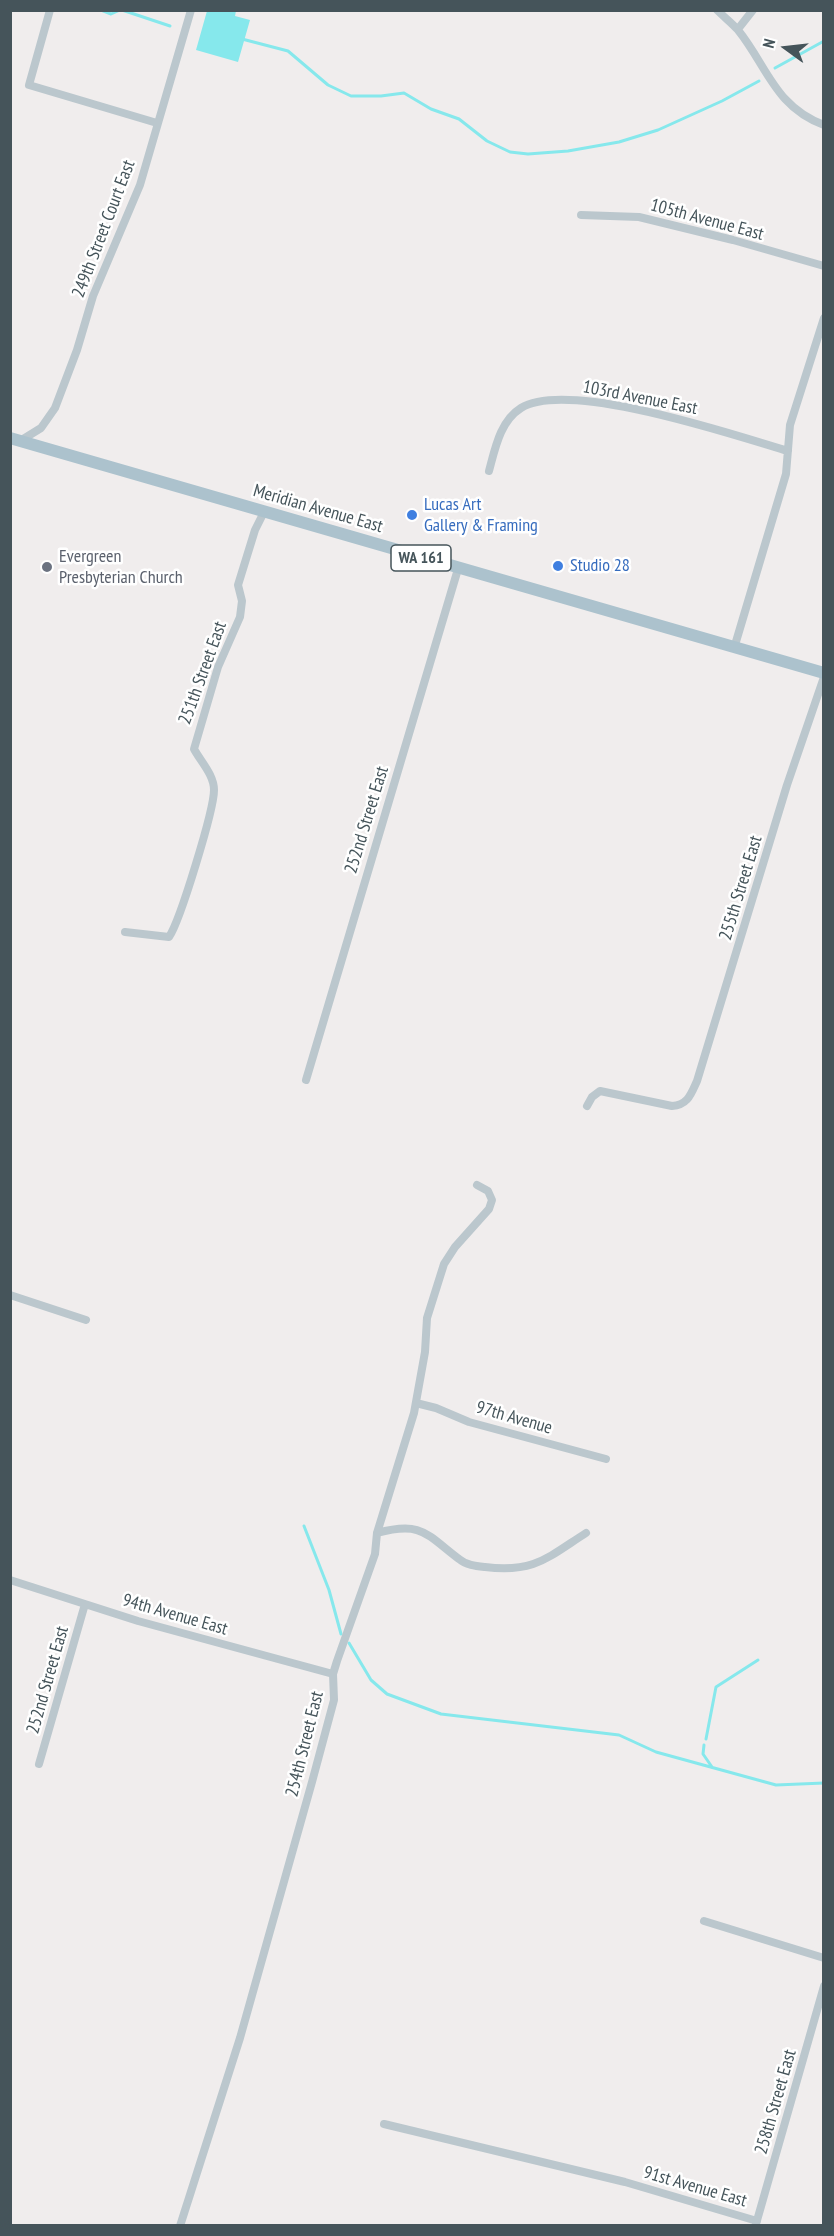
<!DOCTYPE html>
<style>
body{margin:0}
#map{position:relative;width:834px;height:2236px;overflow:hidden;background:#f0eded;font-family:"PT Sans Narrow",sans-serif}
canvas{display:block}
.frame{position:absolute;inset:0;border:12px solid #45545a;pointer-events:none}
.north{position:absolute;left:756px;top:18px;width:60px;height:60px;-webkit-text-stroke:4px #fff;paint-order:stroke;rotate:285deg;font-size:16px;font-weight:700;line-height:24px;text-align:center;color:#45545a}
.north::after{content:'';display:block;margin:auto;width:21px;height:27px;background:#45545a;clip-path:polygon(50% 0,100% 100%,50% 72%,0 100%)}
</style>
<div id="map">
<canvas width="834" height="2236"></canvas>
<div class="frame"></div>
<div class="north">N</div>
</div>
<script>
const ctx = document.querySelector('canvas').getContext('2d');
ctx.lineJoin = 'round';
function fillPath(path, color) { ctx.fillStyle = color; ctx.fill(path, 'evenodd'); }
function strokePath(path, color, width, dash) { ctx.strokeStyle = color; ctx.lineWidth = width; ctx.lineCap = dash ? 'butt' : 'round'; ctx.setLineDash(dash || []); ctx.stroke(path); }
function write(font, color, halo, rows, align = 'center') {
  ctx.font = font + ' "PT Sans Narrow",sans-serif'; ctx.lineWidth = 5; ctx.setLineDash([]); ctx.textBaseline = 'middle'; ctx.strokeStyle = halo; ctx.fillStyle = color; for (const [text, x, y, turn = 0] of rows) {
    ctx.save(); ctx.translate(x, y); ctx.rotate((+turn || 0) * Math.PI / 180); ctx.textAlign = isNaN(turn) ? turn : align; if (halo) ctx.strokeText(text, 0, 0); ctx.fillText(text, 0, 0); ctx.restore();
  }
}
fillPath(new Path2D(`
 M207,11H236L235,16L250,20L238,62L196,50Z`), '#86e8ec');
strokePath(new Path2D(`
 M101,10L111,14L120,10
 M122,10L170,26
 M242,39L288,51L328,85L351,96H381L404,93L431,109L459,119L487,141L510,152L528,154L568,151L619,142L658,130L722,101L759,81
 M775,68L824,41
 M304,1526L329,1590L341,1634
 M349,1643L371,1680L387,1694L441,1714L619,1735L656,1752L776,1785L824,1783
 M706,1739L716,1687L758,1660
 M704,1745L703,1754L712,1767`), '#86e8ec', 3);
strokePath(new Path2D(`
 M50,10L29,85L157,123
 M717,10C724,17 732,23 738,30C767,66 775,107 824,125
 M738,29L753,10
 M581,215L639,217L733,240L824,266
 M20,441L41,428L55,408L77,350L93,296L140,185L191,10
 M489,471C495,449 500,421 521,408C568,379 734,435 788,451
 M735,645L786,474L790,425L824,318
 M125,932L169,937C180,921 214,810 214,790C214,775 201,762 194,749L218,667L240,617L242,601L238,585L255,530L264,512
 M306,1080L458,569
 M587,1106L592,1097L600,1091L672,1106C688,1105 691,1094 697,1081L787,785L824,677
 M10,1295L86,1320
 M416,1403L436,1408L469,1422L606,1459
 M377,1533C422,1521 426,1534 459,1559C466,1565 476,1566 485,1567C534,1573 547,1558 586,1533
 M10,1580L138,1621L333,1674
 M39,1764L85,1604
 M704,1921L824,1958
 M384,2124L625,2182L757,2221
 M756,2224L824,1986
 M180,2226L240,2038L312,1782L334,1700L333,1674L337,1661L375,1554L377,1533L414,1413L425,1352L427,1318L444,1264L455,1247L489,1209L492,1200L488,1191L477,1185`), '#bbc7cd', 8);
strokePath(new Path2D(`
 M10,438L824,673`), '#acc2cd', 12);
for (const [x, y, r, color] of [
 [412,515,6,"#3f7fe0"],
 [558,566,6,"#3f7fe0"],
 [47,567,6,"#6b7280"]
]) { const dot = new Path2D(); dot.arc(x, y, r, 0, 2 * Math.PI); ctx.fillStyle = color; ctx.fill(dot); strokePath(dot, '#fff', 2); }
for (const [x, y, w] of [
 [421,558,60]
]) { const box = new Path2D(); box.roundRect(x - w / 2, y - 13, w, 26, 4.5); ctx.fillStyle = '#fff'; ctx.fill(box); strokePath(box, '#45545a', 1.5); }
write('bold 16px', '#45545a', null, [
 ["WA 161",421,558]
]);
write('18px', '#45545a', '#fff', [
 ["105th Avenue East",707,220,15],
 ["249th Street Court East",104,229,-69],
 ["103rd Avenue East",640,398,11],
 ["Meridian Avenue East",318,509,16],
 ["251th Street East",203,673,-70],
 ["252nd Street East",367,820,-73],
 ["255th Street East",741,888,-73],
 ["97th Avenue",514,1418,16],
 ["94th Avenue East",175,1615,16],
 ["252nd Street East",48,1680,-74],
 ["254th Street East",305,1744,-76],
 ["258th Street East",776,2102,-74],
 ["91st Avenue East",695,2187,16]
]);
write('18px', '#366cbe', '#fff', [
 ["Lucas Art",424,505],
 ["Gallery & Framing",424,526],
 ["Studio 28",570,566]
], 'left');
write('18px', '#5b616d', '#fff', [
 ["Evergreen",59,557],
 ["Presbyterian Church",59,578]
], 'left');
</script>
